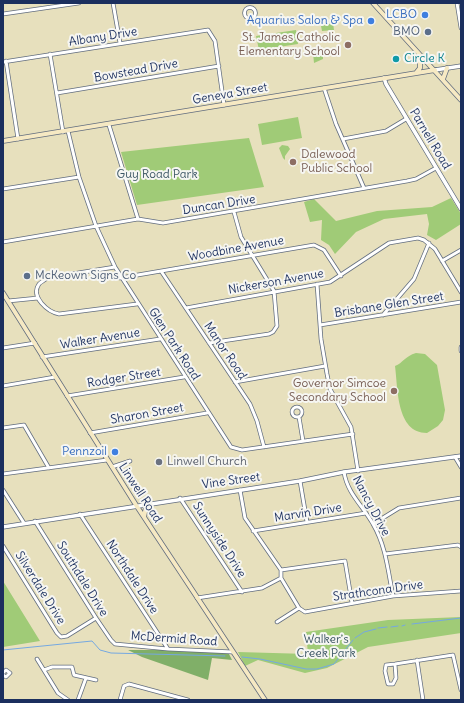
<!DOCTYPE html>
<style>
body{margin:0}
#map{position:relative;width:464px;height:703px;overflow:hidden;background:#e7e0bd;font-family:Delius,sans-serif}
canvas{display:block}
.frame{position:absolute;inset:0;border:4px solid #1b2f5e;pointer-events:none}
</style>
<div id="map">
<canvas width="464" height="703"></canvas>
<div class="frame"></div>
</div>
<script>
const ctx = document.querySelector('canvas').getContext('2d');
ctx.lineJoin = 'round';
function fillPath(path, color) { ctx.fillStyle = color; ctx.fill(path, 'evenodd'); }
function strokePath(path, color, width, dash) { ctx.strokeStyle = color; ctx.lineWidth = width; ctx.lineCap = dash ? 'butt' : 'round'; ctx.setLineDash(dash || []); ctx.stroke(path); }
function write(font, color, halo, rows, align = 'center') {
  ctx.font = font + ' Delius,sans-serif'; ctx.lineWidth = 4; ctx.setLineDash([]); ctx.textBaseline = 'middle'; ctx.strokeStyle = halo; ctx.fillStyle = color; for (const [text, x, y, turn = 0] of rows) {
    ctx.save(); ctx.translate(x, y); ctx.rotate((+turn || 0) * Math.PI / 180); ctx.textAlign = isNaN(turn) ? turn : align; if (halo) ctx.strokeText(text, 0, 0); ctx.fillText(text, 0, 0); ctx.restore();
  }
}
fillPath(new Path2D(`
 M333,23L334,30L322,31L321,26Z
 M296,30L298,44L259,50L256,36Z
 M319,50L323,54V59L314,63L313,53Z
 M298,117L302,138L262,145L258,124Z
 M249,138L264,187L137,205L121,152Z
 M282,145L288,146L290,149L285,156V160L283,158L279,148Z
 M451,198L461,214V224L436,240L427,235L429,224L427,214L384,219L356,232L335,254L329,245L321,240L322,220L310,222L304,202L314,199L336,221L377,211L432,207Z
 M416,353L425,354L437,365L445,410L443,420L438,426L427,433C396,433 398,388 395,366C403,363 405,356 416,353Z
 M3,581L40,641L3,647Z
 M461,617V633L368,647L327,668L305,673L258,660L245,666L238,652L308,654L306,632L388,620Z`), '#a0cb77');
fillPath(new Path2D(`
 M128,650H221L228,652L232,660L212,658L208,680L142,657Z`), '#80af68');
strokePath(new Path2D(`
 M412,624L461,618
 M402,626L405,625
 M391,627L398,626
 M378,628L387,627
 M355,638L364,632L376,629
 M3,650L92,641L100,650L111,653L225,656
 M242,657L260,659L306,669H317L334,664L353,640`), '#75a8e1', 1);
const minor = new Path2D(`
 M113,3L120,43
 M457,3L461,28
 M244.5 13a5.5 5.5 0 1 1 11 0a5.5 5.5 0 1 1-11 0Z
 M3,14L79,3
 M50,54L63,132
 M6,61L18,139
 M3,62L208,30L215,41L224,105
 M324,88L336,124L364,188
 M57,93L219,66
 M109,125L138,219
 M68,131L79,177L96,226L115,267L231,447L242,450L353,434
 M343,139L386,131L406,119
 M3,189L79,177
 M3,242L138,219L163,223L407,181L416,179L436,168
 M442,261L461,250
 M115,267L47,278C45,280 41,282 39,284C30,297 48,312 59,314L137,304
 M161,271L250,404L257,421L264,447
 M120,278L314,245L324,250L341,276
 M317,284L321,339L327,374L330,389L351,427L358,471
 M8,301L38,298
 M186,308L330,282L389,243L418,238L424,240L435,249L461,292
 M383,315L414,279L429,243
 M320,325L461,302
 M209,343L269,334L273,332L277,326L274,291L241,237L234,212
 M461,347V351
 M3,348L35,343
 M42,357L160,339
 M235,382L325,366
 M3,386L55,377
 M67,396L184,377
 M292 412a5 5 0 1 1 10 0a5 5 0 1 1-10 0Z
 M299,417L303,441
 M3,428L24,425L49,468
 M90,433L207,413
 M455,457L461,467
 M112,467L130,461
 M344,472C347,493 363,506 373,524C386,546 388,571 393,596
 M3,474L107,460
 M300,481L307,522
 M3,490L24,523
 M240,490L245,518L281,570V578L299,608
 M180,498L242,592
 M80,514L168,649
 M35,521L96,618L111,640L115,644L168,649L233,652
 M373,524L399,508L461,498
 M253,531L366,513
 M3,546L57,633L61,637L67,636L96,618
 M385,554L458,545L461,547
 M281,570L345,561L352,603
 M197,598L262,588L281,578
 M299,608L305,612L393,596L461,591
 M277,622L299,608
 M37,659L58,693L68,700
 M417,660L423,700
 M395,664L396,678L393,684H388L385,671L386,665L395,664L453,655L461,690
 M44,670L52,667H72L74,675L96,680
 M3,673L6,670L10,673L6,677L3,675
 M78,700L86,678
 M120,700L124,686L129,684L188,700`);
const tertiary = new Path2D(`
 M435,70L461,66
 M384,78L386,84L461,209
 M3,527L300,481L344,472L461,456`);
const secondary = new Path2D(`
 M373,3L461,100
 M416,73L420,68V56
 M443,79L447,68
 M3,141L435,70
 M3,293L136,505L265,700
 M144,517L146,507L150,503`);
strokePath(minor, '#626d7f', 4.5);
strokePath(tertiary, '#626d7f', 5);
strokePath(secondary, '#626d7f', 5.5);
strokePath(minor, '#fff', 3);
strokePath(tertiary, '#fff', 3.5);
strokePath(secondary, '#f6e9c3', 4);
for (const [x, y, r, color] of [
 [425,15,4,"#3f7fe0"],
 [371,21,4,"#3f7fe0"],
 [428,32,4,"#5c6f8a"],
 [348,45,4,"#8d6e63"],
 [396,59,4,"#0f9aa8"],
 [293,162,4,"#8d6e63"],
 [27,276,4,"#5c6f8a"],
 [394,391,4,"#8d6e63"],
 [115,452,4,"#3f7fe0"],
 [159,462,4,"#6b7280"]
]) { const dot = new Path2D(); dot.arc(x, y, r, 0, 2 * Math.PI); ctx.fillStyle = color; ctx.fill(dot); strokePath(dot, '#f6f6f2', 1.5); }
write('12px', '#366cbe', '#f6f6f2', [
 ["LCBO",417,15],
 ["Aquarius Salon & Spa",363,21],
 ["Pennzoil",107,452]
], 'right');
write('12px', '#4e5e75', '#f6f6f2', [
 ["BMO",420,32],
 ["McKeown Signs Co",35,276,"left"]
], 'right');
write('12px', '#1b2f5e', '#f6f6f2', [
 ["Albany Drive",103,37,-9],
 ["Bowstead Drive",136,71,-10],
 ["Geneva Street",230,94,-10],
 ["Parnell Road",430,139,59],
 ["Duncan Drive",219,205,-9],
 ["Woodbine Avenue",236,249,-10],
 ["Nickerson Avenue",276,282,-10],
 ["Brisbane Glen Street",389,305,-9],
 ["Walker Avenue",100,339,-9],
 ["Glen Park Road",174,344,57],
 ["Manor Road",225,351,56],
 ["Rodger Street",124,378,-9],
 ["Sharon Street",147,414,-10],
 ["Vine Street",231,481,-8],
 ["Linwell Road",140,493,57],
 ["Nancy Drive",371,506,62],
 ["Marvin Drive",308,513,-9],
 ["Sunnyside Drive",219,540,57],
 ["Northdale Drive",132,577,57],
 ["Southdale Drive",82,579,58],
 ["Silverdale Drive",40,588,58],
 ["Strathcona Drive",378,591,-8],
 ["McDermid Road",174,639,4]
]);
write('12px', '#785e54', '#f6f6f2', [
 ["St. James Catholic",340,38],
 ["Elementary School",340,52],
 ["Dalewood",301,155,"left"],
 ["Public School",301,169,"left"],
 ["Governor Simcoe",386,384],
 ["Secondary School",386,398]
], 'right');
write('12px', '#0d838f', '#f6f6f2', [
 ["Circle K",404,59]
], 'left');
write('12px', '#3c5664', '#f6f6f2', [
 ["Guy Road Park",157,175],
 ["Walker's",326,640],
 ["Creek Park",326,654]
]);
write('12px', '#5b616d', '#f6f6f2', [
 ["Linwell Church",167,462]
], 'left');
</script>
